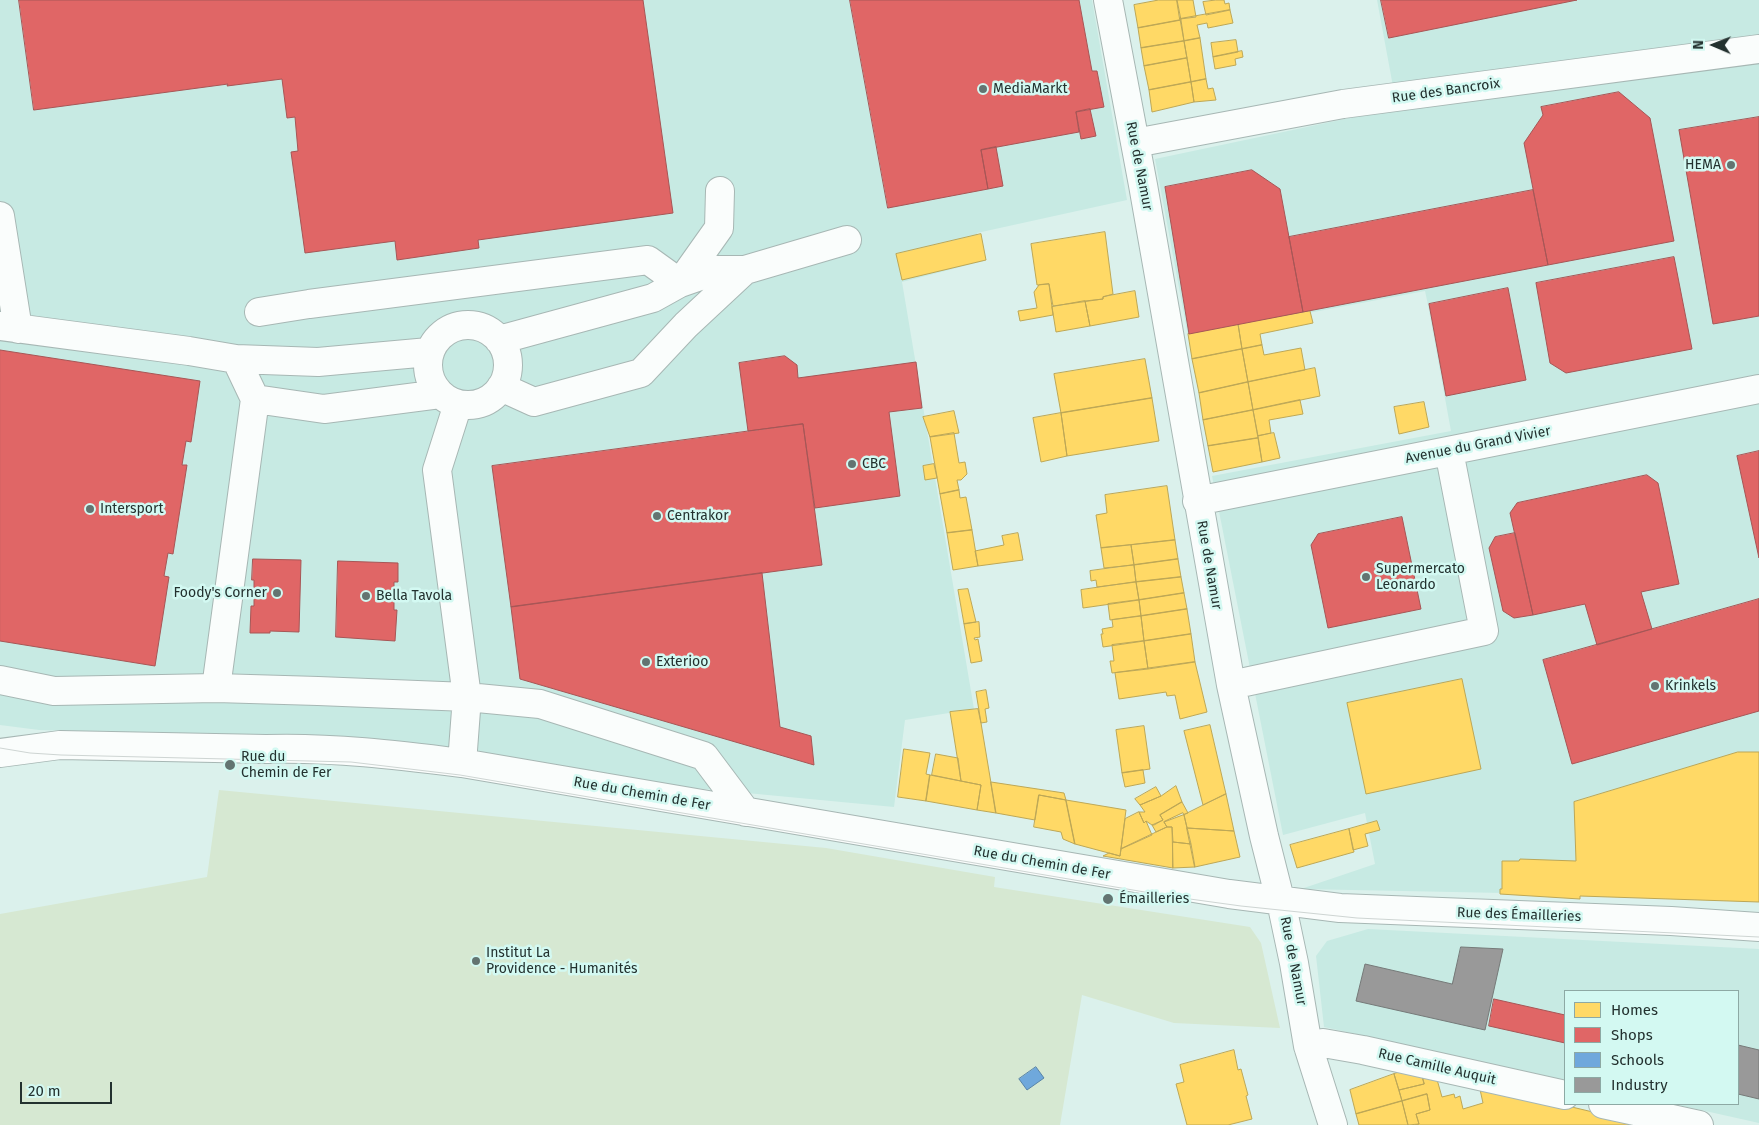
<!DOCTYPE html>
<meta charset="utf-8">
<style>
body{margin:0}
#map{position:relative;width:1759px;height:1125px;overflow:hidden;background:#dbf1ec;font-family:"Fira Sans",sans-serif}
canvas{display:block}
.legend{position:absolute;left:1564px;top:990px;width:175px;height:115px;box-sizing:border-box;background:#d3f9f2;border:1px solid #8da9a4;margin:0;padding:6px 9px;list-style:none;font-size:15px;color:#23312f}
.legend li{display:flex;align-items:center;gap:10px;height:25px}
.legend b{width:25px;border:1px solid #8da9a4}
.north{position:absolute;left:1689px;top:20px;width:50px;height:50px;-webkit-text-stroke:4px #d3f9f2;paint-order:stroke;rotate:271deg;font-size:14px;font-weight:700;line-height:20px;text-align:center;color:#23312f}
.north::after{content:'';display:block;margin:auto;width:18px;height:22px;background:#23312f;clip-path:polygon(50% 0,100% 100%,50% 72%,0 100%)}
.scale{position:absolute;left:20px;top:1082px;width:92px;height:22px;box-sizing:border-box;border:2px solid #23312f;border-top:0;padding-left:6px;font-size:15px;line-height:18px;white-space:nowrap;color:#23312f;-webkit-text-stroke:4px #d3f9f2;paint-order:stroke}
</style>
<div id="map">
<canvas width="1759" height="1125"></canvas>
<ul class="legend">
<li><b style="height:14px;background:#ffd966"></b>Homes</li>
<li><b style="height:14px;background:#e06666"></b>Shops</li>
<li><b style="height:14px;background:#6fa8dc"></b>Schools</li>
<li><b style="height:14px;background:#999"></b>Industry</li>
</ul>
<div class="north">N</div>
<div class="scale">20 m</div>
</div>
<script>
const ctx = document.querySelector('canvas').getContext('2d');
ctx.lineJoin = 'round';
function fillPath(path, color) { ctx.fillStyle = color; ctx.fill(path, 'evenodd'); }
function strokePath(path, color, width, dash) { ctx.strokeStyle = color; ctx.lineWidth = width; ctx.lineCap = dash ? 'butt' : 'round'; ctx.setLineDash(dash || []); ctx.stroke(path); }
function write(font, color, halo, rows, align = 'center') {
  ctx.font = font + ' "Fira Sans",sans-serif'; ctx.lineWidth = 5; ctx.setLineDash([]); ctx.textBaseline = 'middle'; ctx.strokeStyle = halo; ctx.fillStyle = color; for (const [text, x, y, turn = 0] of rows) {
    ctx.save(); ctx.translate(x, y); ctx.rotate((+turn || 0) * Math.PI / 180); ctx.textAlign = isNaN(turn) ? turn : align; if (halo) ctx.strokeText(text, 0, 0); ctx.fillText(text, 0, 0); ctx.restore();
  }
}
fillPath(new Path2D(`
 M0,0H1092L1127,200L977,233L984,261L902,282L974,709L905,720L894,807L673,786L327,738L39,730L0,725Z
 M1377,0H1759V902L1504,893L1301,889L1375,864L1365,813L1283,835L1212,476L1451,431L1428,305L1425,291L1303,314L1238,324L1188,336L1155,159L1397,108Z
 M1368,929L1759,949V1123L1674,1104H1738V991H1565V1080L1324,1027L1316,956L1327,941Z`), '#c7eae3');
fillPath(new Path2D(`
 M219,790L826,848L995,877L994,887L1250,927L1261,943L1280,1028L1174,1023L1082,995L1060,1125H0V914L207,877Z`), '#d6e8d2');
const homes = new Path2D(`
 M1159,0H1177L1181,20L1138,28L1134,5Z
 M1177,0H1193L1196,17L1180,19Z
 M1216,0H1224L1225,4L1229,3L1230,10L1206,15L1203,2Z
 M1230,10L1233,23L1208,28L1207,23L1197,25L1200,38L1184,41L1180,19Z
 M1181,20L1184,41L1141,48L1138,28Z
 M1200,38L1206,79L1191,82L1184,41Z
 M1236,40L1238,52L1213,57L1211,43Z
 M1184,41L1187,58L1144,66L1141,48Z
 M1242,51L1243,57L1235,59L1236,65L1215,69L1213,57Z
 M1187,58L1191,82L1149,90L1144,66Z
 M1206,79L1208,89L1213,88L1216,100L1194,102L1191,82Z
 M1191,82L1194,102L1152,112L1149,90Z
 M1105,232L1113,294L1103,297V299L1053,306L1049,284L1037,285L1031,244Z
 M981,234L986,260L902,280L896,254Z
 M1049,284L1053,315L1020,321L1018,311L1037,308L1034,292L1039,285Z
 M1135,291L1139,317L1090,326L1085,301L1103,299V297Z
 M1085,301L1090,326L1056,332L1052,307Z
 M1310,311L1313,323L1260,334L1262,345L1242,349L1238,324Z
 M1238,324L1242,349L1192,359L1188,334Z
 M1262,345L1264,355L1301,348L1305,370L1248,382L1242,349Z
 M1242,349L1248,382L1199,393L1192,359Z
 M1145,359L1152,398L1061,413L1054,374Z
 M1315,368L1320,396L1253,410L1248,382Z
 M1248,382L1253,410L1203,420L1199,393Z
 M1152,398L1159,441L1067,456L1061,413Z
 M1300,400L1303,414L1269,420L1271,433L1258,436L1253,410Z
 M1424,402L1429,427L1399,434L1394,407Z
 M1253,410L1258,438L1208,446L1203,420Z
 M954,411L959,433L930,437L923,417Z
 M1061,413L1067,456L1041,462L1033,418Z
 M954,433L959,463L965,462L967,474L961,480H957L959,490L940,494L930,437Z
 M1274,433L1280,458L1262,462L1258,436Z
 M1258,438L1262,462L1213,472L1208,446Z
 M934,464L937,478L925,480L923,466Z
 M1167,486L1175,540L1101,548L1096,515L1107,513L1105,495Z
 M959,490L960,498L966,497L972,530L947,533L940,494Z
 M972,530L978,566L953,570L947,533Z
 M1018,533L1023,560L978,566L975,551L1004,545L1002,536Z
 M1175,540L1178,559L1134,565L1131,545Z
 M1131,545L1134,565L1104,568L1101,548Z
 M1178,559L1181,577L1136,582L1134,565Z
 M1134,565L1136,582L1097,587L1096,580L1091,581L1090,571Z
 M1181,577L1184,593L1139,600L1136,582Z
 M1136,582L1139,600L1083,608L1081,590Z
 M968,589L976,622L964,624L958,590Z
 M1184,593L1187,609L1141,616L1139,600Z
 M1139,600L1141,616L1110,620L1108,604Z
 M1187,609L1191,634L1144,641L1141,616Z
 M1141,616L1144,641L1103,647L1101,634H1103L1102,629L1113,627L1112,620Z
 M979,622L980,637L974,638L975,640L978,639L982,661L971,663L964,624Z
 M1191,634L1195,662L1148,669L1144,641Z
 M1144,641L1148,669L1112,673L1110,661H1114L1112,645Z
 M1195,662L1207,712L1180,719L1175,695L1167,696L1166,692L1119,699L1115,673Z
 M1462,679L1481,769L1366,794L1347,703Z
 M986,690L989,708L985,709L987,722L981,723L976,692Z
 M978,709L981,723L996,813L977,810L981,785L961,781L950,712Z
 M1210,725L1226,794L1203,805L1184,731Z
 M1144,726L1150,769L1122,773L1116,730Z
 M904,749L930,753L926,774L930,775L926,801L898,797Z
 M1738,752H1759V902L1580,896V899L1500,894V889H1502V861H1519L1520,859L1576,861L1574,802Z
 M936,754L958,758L961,781L932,775Z
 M1143,770L1145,783L1125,787L1122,773Z
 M930,775L981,785L977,810L926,801Z
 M991,782L1064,793L1066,800L1039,795L1035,820L996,813Z
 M1176,786L1182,802L1160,815L1163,820L1154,825H1152L1146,821L1144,823L1139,812H1145L1140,805L1161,796Z
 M1156,787L1161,796L1140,805L1135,799Z
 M1226,794L1234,831L1187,828L1184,815Z
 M1039,795L1066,800L1075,844L1063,839L1061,832L1034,827Z
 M1066,800L1126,810L1120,856L1075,844Z
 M1182,802L1188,813L1164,822L1167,827L1156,832L1152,825L1163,820L1160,815Z
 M1139,812L1144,823L1146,821L1152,835L1121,849L1125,819Z
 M1183,813L1184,815L1191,844L1173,842L1172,827H1167L1164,822Z
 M1377,821L1380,830L1365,834L1368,846L1353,850L1349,829Z
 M1167,827H1172L1173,868L1103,856L1109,853L1120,856L1121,849Z
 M1187,828L1234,831L1240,857L1195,867Z
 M1349,829L1354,852L1297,868L1290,845Z
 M1173,842L1191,844L1195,867L1173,868Z
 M1234,1050L1238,1070L1241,1069L1248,1095L1246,1096L1252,1119L1228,1125H1187L1176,1084L1184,1082L1180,1065Z
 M1408,1069L1421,1072L1424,1084L1399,1090L1394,1074Z
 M1421,1072L1436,1076L1442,1097L1454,1094L1455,1098L1460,1096L1463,1109L1483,1103L1479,1085L1635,1122L1627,1125H1415L1419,1124L1416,1114L1430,1110L1427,1094L1402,1101L1399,1090L1424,1084Z
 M1394,1074L1402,1101L1356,1114L1350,1090Z
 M1427,1094L1430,1110L1416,1114L1419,1124L1408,1125L1402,1101Z
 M1402,1101L1408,1125H1359L1356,1114Z`);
fillPath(homes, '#ffd966');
strokePath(homes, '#bda756', 1);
const shops = new Path2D(`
 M19,0H643L673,213L478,240L479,248L397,260L395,241L305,253L291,152L298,151L295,117L287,118L282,79L227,86L228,84L34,110Z
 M850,0H1079L1092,71H1097L1104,107L1076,112L1079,132L981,150L988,189L888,208Z
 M1381,0H1577L1389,38Z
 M1619,92L1650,118L1674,241L1548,265L1524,143L1543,115L1541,107Z
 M1090,109L1096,136L1081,139L1076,112Z
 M1759,117V316L1713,324L1679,130Z
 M996,147L1003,186L988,189L981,150Z
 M1252,170L1280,189L1303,312L1189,334L1165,187Z
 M1533,190L1548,265L1303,312L1289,237Z
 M1674,257L1692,349L1566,373L1550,363L1536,283Z
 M1508,288L1526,380L1446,396L1429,304Z
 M0,350L200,381L191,442L186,441L182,465H187L173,554L168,553L164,576L169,577L155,666L0,641Z
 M785,356L797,365L798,378L916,362L922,408L889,412L900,496L815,508L803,424L748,431L739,363Z
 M803,424L822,565L511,607L492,466Z
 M1759,451V558L1737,456Z
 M1647,475L1658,483L1679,584L1641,592L1652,629L1597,645L1585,604L1533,615L1510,513L1517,503Z
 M1402,517L1421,609L1328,628L1311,545L1318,534Z
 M1515,533L1533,615L1514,618L1503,611L1489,548L1495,537Z
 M253,559L301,560L299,632L270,631V633H250L251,606H254V580H252Z
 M338,561L398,563V582H394V610H397L395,641L336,637Z
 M762,573L780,727L811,736L814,765L520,679L511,607Z
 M1759,599V711L1572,764L1543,660Z
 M1494,999L1565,1015V1043L1489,1026Z`);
fillPath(shops, '#e06666');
strokePath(shops, '#a75656', 1);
const schools = new Path2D(`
 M1036,1067L1044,1078L1027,1090L1019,1079Z`);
fillPath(schools, '#6fa8dc');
strokePath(schools, '#5884a8', 1);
const industry = new Path2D(`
 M1461,947L1503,949L1485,1030L1356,1001L1365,964L1452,984Z
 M1738,1045L1759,1050V1099L1738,1094Z`);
fillPath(industry, '#999');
strokePath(industry, '#767a79', 1);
const minor = new Path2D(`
 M1108,0L1143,185L1231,685L1264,836L1283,911L1294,963L1308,1046L1333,1125
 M1135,143L1343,104L1759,49
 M0,216L18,329
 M680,283L719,228L720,191
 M259,312L309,304L648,260L680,283
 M428 365a40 40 0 1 1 80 0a40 40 0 1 1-80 0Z
 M0,326L189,351L236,359L318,362L429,352
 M499,340L653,298L680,283L717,270H745L847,240
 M501,387L534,402L641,373L686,325L745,270
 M255,399L324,409L440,394
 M458,404L437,470L467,697L462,763
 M1197,501L1759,389
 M0,680L54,691L216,688L318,691L467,697L540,704L704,756L746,812
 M1231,685L1484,631L1449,451
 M216,688L255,399L236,359
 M0,753L60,745L266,749C332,747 397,755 462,763L1229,894L1340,908L1671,921L1759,927
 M1308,1046L1323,1043L1363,1050L1565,1095
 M1603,1104L1699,1125`);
strokePath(minor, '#a7b7b4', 30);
strokePath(minor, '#fafdfc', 28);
strokePath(new Path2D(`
 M0,748L30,753L61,755L351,762L460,775L1168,896L1241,906L1357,918L1759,937`), '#ced5d3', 1);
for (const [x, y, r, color] of [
 [983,89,5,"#637471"],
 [1731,165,5,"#637471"],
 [852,464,5,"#637471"],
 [90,509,5,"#637471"],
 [657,516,5,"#637471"],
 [1366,577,5,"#637471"],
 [277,593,5,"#637471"],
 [366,596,5,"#637471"],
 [646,662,5,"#637471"],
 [1655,686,5,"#637471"],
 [230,765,6,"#637471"],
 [1108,899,6,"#637471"],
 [476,961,5,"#637471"]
]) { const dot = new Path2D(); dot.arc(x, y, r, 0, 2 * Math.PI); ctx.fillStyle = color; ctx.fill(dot); strokePath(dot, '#d3f9f2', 2); }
write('14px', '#23312f', '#d3f9f2', [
 ["MediaMarkt",993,89],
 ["HEMA",1721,165,"right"],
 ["CBC",862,464],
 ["Intersport",100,509],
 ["Centrakor",667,516],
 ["Supermercato",1376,569],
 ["Leonardo",1376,585],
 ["Foody's Corner",267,593,"right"],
 ["Bella Tavola",376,596],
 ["Exterioo",656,662],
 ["Krinkels",1665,686],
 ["Rue du",241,757],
 ["Chemin de Fer",241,773],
 ["Émailleries",1119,899],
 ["Institut La",486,953],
 ["Providence - Humanités",486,969]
], 'left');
write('14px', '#23312f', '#d3f9f2', [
 ["Rue des Bancroix",1446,91,-8],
 ["Rue de Namur",1139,166,79],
 ["Avenue du Grand Vivier",1478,445,-11],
 ["Rue de Namur",1209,565,80],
 ["Rue du Chemin de Fer",642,794,10],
 ["Rue du Chemin de Fer",1042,863,10],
 ["Rue des Émailleries",1519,915,2],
 ["Rue de Namur",1293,961,79],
 ["Rue Camille Auquit",1437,1067,13]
]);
</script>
